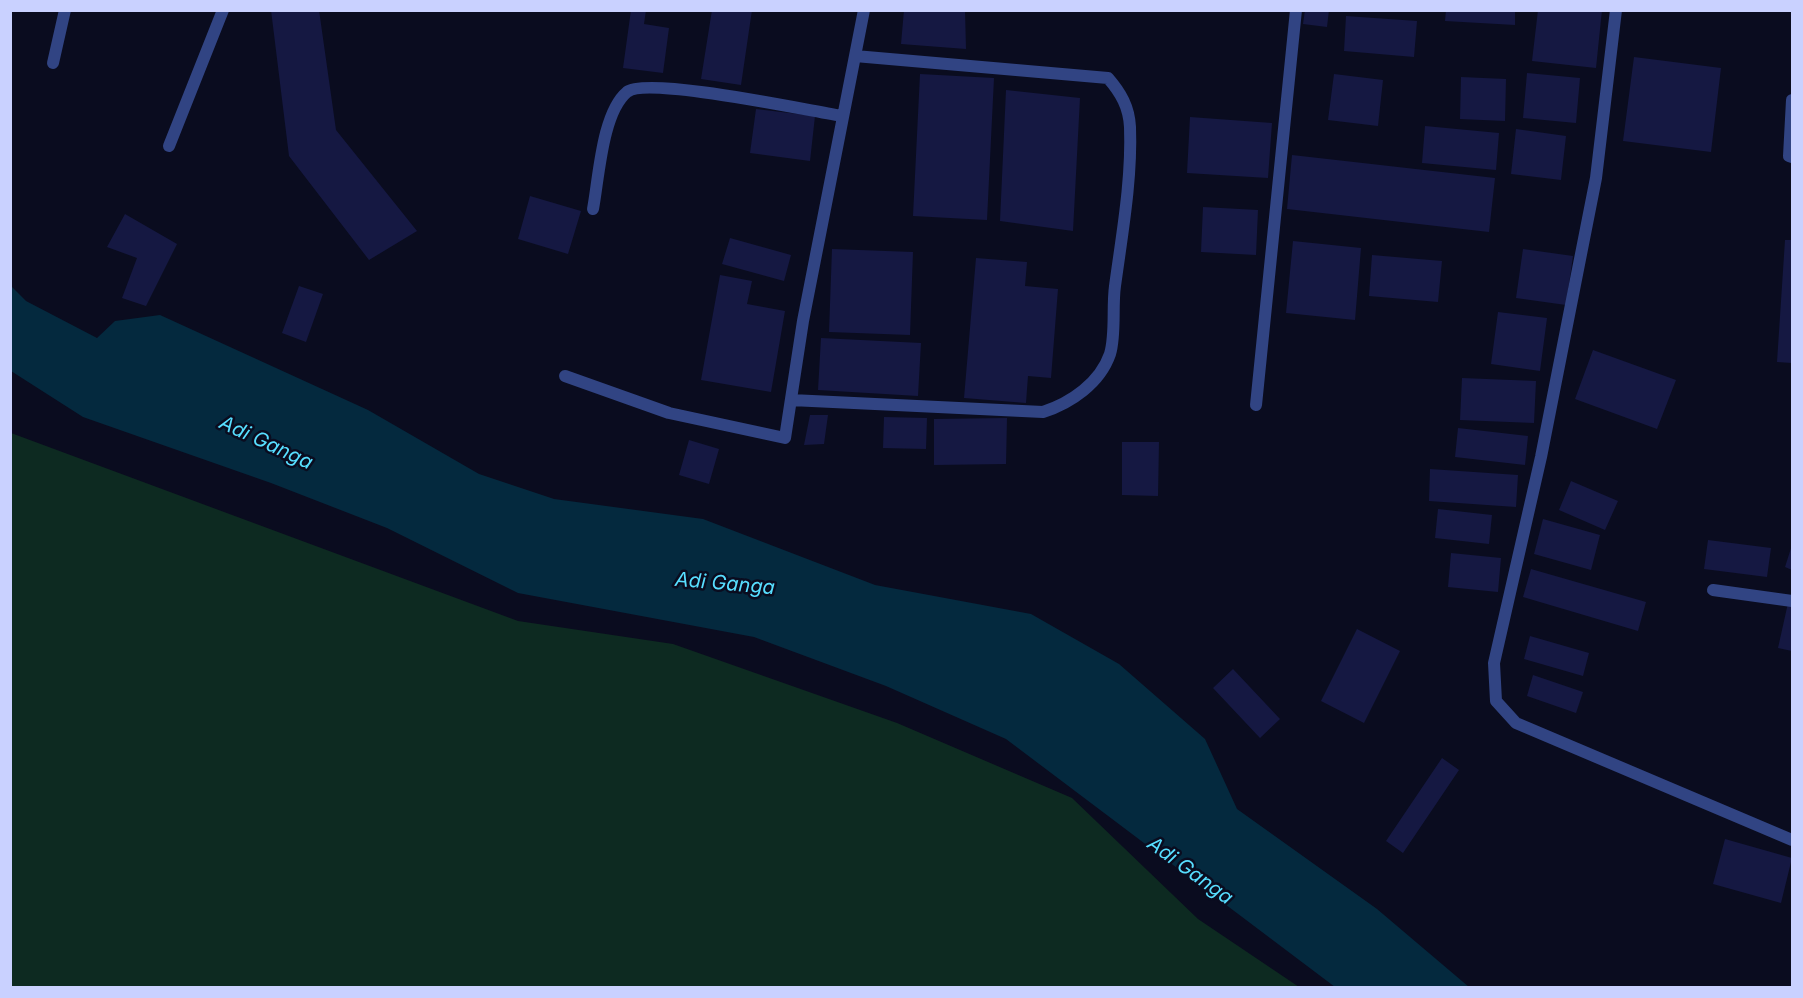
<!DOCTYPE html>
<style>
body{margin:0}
#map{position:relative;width:1803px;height:998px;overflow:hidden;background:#0a0c1f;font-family:Inter,sans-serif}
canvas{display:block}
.frame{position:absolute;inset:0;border:12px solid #c9d1ff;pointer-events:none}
</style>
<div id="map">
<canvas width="1803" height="998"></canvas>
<div class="frame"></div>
</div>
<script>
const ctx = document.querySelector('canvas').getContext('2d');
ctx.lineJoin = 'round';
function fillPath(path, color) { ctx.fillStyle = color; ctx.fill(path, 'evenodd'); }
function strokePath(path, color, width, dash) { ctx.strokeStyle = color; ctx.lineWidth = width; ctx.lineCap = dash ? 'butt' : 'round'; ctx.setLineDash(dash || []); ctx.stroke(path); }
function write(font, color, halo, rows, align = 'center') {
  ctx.font = font + ' Inter,sans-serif'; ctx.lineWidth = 5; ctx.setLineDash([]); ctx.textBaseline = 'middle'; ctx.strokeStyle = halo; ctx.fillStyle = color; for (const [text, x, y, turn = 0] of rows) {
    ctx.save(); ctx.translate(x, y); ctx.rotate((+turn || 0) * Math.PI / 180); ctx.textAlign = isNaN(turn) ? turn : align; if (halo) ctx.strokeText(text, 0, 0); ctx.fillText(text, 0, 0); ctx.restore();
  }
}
fillPath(new Path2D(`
 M11,433L518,621L673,644L897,723L1072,798L1198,919L1299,987H11Z`), '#0d2a21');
fillPath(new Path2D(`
 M10,285L26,301L97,338L115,321L160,315L368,410L479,474L554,499L703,519L875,585L1031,614L1119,664L1205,739L1237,809L1377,909L1469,987H1335L1006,739L886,686L754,637L518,593L387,528L271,483L83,417L11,371Z`), '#04293e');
fillPath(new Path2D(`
 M271,10H319L336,130L417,231L369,260L289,156Z
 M631,10H646L644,24L669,28L663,73L623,68Z
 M712,10H752L741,85L701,79Z
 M904,10H965L966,49L901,44Z
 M1305,10H1329L1327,27L1303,24Z
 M1446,10H1515V25L1445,21Z
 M1538,10H1602L1596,68L1532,61Z
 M1346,16L1417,21L1414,57L1344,51Z
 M1634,57L1721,68L1711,152L1623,141Z
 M1527,73L1580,78L1576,123L1523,118Z
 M920,74L994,78L987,220L913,216Z
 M1334,74L1383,80L1378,126L1328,120Z
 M1461,77L1506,79L1505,121L1460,119Z
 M1006,90L1080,98L1073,231L1000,221Z
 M756,109L815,116L810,161L750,153Z
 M1190,117L1272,123L1268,178L1187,173Z
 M1425,126L1499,133L1496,170L1422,163Z
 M1516,129L1566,136L1561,180L1511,174Z
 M1292,155L1495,178L1489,232L1287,209Z
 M530,196L581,211L568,254L518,239Z
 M1203,207L1258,210L1256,255L1201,252Z
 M125,214L177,244L146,306L122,298L137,258L107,247Z
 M730,238L791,255L784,281L722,264Z
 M1785,240H1792V363L1777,362Z
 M1293,241L1361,248L1355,320L1286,313Z
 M832,249L913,252L910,335L829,332Z
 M1523,249L1573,256L1566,305L1516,298Z
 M1372,255L1442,261L1438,302L1369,296Z
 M976,258L1027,262L1025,286L1058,289L1051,378L1028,376L1026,403L964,398Z
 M720,275L752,281L747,304L785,311L771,392L701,380Z
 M299,286L323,294L306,342L282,333Z
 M1498,312L1547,318L1540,371L1491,364Z
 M821,338L921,343L918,396L818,390Z
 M1593,350L1676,380L1657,429L1575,399Z
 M1462,378L1536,381L1534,423L1460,420Z
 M810,415H828L824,444L804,445Z
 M884,417L927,418L926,449L883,448Z
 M1007,418L1006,464L934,465V419Z
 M1458,428L1528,436L1525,465L1455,457Z
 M689,440L719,449L709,484L679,475Z
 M1122,442H1159L1158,496L1122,495Z
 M1430,469L1518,475L1516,507L1429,501Z
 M1571,481L1618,501L1605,530L1559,510Z
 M1438,509L1492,515L1489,544L1435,538Z
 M1543,519L1600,535L1591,570L1534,554Z
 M1708,540L1771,548L1767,577L1704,569Z
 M1792,545V570L1785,567Z
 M1451,553L1501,558L1498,592L1448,587Z
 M1531,569L1646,602L1638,631L1523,597Z
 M1788,603H1792V651L1778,648Z
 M1357,629L1400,651L1364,723L1321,701Z
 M1530,636L1589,653L1583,676L1524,659Z
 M1233,669L1280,719L1260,738L1213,688Z
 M1533,675L1583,692L1576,713L1527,696Z
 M1442,758L1459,770L1403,853L1386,841Z
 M1725,839L1792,858L1781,903L1713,884Z`), '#151842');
strokePath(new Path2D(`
 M1616,10L1596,178L1541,457L1494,663L1496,701L1516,723L1792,840
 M53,63L65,10
 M1792,100L1789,156L1792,157
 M169,146L223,10
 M593,209C599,177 602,113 627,92C647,76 810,111 843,116
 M565,376L669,413L785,438L803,321L864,10
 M791,400L1043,412C1071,403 1100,383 1110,354C1116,334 1112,307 1115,286C1122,234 1132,180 1130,127C1129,107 1121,93 1108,78L855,56
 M1256,405L1296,10
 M1713,590L1792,601`), '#314483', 12);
write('italic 20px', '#57deff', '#0a0c1f', [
 ["Adi Ganga",266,443,25],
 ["Adi Ganga",725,584,5],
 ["Adi Ganga",1190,871,36]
]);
</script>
